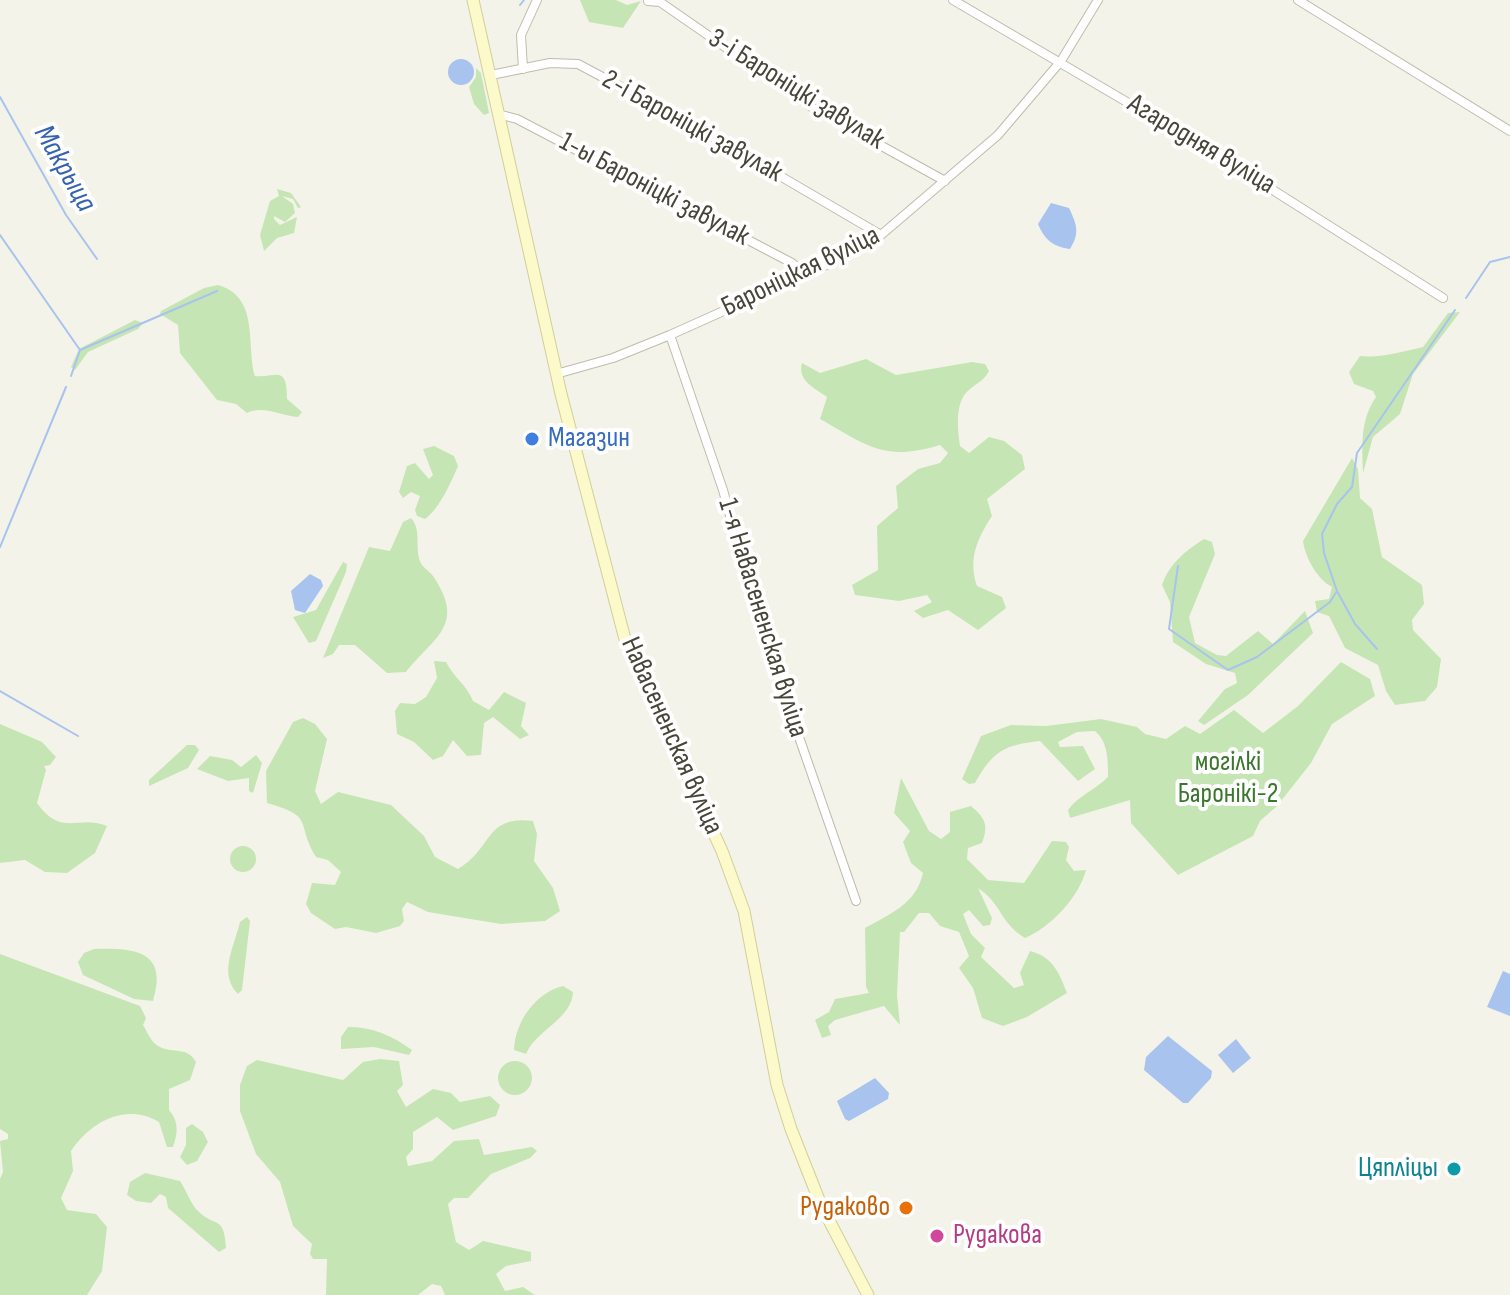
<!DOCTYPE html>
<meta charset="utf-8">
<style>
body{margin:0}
canvas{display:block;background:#f4f3e9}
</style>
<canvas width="1510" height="1295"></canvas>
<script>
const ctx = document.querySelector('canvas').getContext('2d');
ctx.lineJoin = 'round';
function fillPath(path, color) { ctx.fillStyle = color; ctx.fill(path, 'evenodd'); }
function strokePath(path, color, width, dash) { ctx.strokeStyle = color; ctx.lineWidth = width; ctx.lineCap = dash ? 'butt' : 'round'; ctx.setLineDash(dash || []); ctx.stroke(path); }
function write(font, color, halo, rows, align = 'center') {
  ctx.font = font + ' "Sofia Sans Condensed",sans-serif'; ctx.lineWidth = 8; ctx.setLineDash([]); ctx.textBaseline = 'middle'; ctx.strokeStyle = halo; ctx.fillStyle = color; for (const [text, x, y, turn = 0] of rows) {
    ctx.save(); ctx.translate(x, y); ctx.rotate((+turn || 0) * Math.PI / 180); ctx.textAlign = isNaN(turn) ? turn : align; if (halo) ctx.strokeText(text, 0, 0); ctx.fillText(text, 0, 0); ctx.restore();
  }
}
fillPath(new Path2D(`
 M580,0H616L627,5L641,1L623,28L589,22Z
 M476,68L481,73L489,113L484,115L474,104L469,87L476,77Z
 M277,189L291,193L301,207L298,208L293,199L282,196L293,204L295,213L285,222L274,216V219L280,225L297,217L294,233L277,238L264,251L260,235L270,201L279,196Z
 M218,285C260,297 246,345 255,376C276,378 287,364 287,399L302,412L298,417C281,416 263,405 247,413L236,404L217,400L180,353L178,325L160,314L161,311L204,288Z
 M1460,312L1413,374L1400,414L1373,437L1363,473C1362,445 1360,420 1376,397L1373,391L1354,384L1349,372L1360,356C1382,358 1401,352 1423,347L1448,313Z
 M135,320L143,323L138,329L88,352L75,370L71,367L79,349Z
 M866,359L896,375L972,362L985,364L989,371C983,383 973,384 965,394C955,408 958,430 960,446L969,453L989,437L1004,441L1022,455L1025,469L987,499L992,516C977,539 968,559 977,586L1002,597L1006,608L978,630L948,610L923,618L914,611L932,602L927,595L899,601L855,595L852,585L878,570L877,526L898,508L896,486L918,469L940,463L948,453L940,445C884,462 868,446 820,419L827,397C815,388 797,381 802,363L820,373Z
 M434,446L454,456L458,466C451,483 439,509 425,519L417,516L415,510L420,496L411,492L403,498L399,492L407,466L415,463L429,479L433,475L423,449Z
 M1352,458L1358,469L1360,498L1372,509L1382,557L1422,585L1424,604L1412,620L1413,630L1441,659L1437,687L1425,701L1395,705L1386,691L1378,665L1345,648L1329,616L1317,612L1315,601L1329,599L1332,587C1317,579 1305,557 1303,541Z
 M411,518C423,531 413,550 422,565C426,570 432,573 435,579C465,626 434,637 406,672L387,673L355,645H339L333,654L323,658L369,547L390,551L403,522Z
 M1204,539L1212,542L1215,554L1189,617L1195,643L1217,655L1226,656L1258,631L1273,644L1305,611L1313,633L1248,695L1204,725L1198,721L1225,689L1237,683L1235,673L1206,664L1173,642L1170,602L1162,585C1169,564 1185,551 1204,539Z
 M343,562L347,564L346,572L316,641L309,643L293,617L316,610Z
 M434,661L446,662C454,678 467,685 473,701L489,710L504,692L526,703L521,726L529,735L520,739L493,717L484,723L481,755L467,756L453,740L443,756L433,760L414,742L397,734L395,711L400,703L415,704L426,697L437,678Z
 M1341,662L1370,679L1375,696L1332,724L1311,763L1277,806L1260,821L1253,836L1178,875L1131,823L1130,800L1070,818L1068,810C1079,795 1095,790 1108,777C1108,760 1108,742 1095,731L1077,732L1058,742L1060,747L1083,746L1095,769L1078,781L1040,741C1004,745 993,751 975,783L969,784L962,779L981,736L1011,725L1046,726L1101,719L1137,727L1145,734L1166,739L1185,726L1200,734L1234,710L1263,733L1298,706Z
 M303,718L315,724L327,739L315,791L321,804L338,792L391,805L424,836L435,857L458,869C493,849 484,815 533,821L537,834L534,861L553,888L560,911L545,921L501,924L428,912L407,902L402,909L404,921L400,926L376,933L346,927L335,929L311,913L306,904L312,883L335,885L341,872L328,860L316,857C295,822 316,817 267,803L266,771L293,722Z
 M0,724L42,742L56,757L50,765L44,766L46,770L37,803C62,838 78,814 107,826L95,853L67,873L45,872L25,860L0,863Z
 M187,745H195L199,750L188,768L149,786V780Z
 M256,755L262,763L253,793L249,791V778L228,781L197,769L210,756L232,760L241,767Z
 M901,778L929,831L941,839L950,832V812L971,806C985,818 989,825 982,843L968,848L967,859L988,880L1024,883L1052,841L1066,842L1069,847L1066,860L1074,871L1086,870C1079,897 1051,927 1025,938C999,922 1003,905 978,888L992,918L990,925L983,926L969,910L963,914L971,934L985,948L981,957L1014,988L1024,985L1020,973L1030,951C1053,957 1059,972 1067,993L1027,1017L1003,1026L982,1018L973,988L959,968L969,956L959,932L940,926L929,913H919L904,932H900L897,995L900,1025L884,1006L835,1020L828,1026L831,1035L822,1038L815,1020L829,1012L835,999L869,993L866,987L865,928C890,914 916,904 923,873L911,863L903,842L910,831L894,813Z
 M230 859a13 13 0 1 1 26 0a13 13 0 1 1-26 0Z
 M247,917L250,921L242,990L238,994C218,974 234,947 240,922Z
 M94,949C132,948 169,949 153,1001L134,999L83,975L78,962L84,953Z
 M0,954L140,1006L146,1018L143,1025C148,1033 151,1043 160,1047C174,1054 187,1046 196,1062L190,1080L169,1089V1110C179,1121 178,1133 173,1147H167L159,1122C126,1102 90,1122 71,1151L73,1171L61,1198L67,1210L96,1214L107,1227L102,1271L87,1295H0V1179L3,1172L0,1141L8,1139V1134L0,1129Z
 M563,986L573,992C572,1019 536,1030 526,1054L514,1050C515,1022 535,993 563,986Z
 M348,1027C373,1027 391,1035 412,1050L409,1055L374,1047L341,1049V1037Z
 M380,1059L399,1061L403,1085L397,1091L406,1107L433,1089L451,1093L460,1102L490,1096L500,1105L496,1116L453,1130L437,1117L413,1132V1149L406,1157L408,1166L432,1161L454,1141L479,1139L484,1155L532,1147L537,1151L530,1158L491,1174L468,1198H454L448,1204L456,1242L469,1250L483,1241L531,1252V1261L506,1266L496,1274L505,1291L523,1287L535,1295H445L441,1286L432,1284L418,1295H326L327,1259H313L310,1254L312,1244L293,1226L280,1182L256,1154L240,1111V1085L247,1066L257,1060L343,1080L363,1062Z
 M498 1078a17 17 0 1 1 34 0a17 17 0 1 1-34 0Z
 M192,1124L203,1132L208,1142L197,1161L187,1165L180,1157L186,1145V1128Z
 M145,1173L180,1181C186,1190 191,1204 197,1210C216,1229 224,1214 226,1248L219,1252L168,1208L166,1197L160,1194L151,1203L136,1201L127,1195L130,1182Z`), '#c5e6b4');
fillPath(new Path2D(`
 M448 72a13 13 0 1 1 26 0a13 13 0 1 1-26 0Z
 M1051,203L1069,208C1077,225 1080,233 1070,249C1053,247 1044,239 1038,224Z
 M310,574L321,580L323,586L305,613L295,610L291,591Z
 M1503,971L1510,974V1016L1487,1007Z
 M1168,1036L1212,1071L1211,1078L1188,1103H1183L1144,1070L1146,1057Z
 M1236,1039L1251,1058L1233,1073L1218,1055Z
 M875,1078L889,1093L888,1099L849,1121L845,1119L837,1101Z`), '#a8c3ee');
strokePath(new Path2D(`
 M520,5L524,0
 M0,97L66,215L97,259
 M0,235L80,350L71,376
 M1466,298L1490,262L1510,257
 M80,350L217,291
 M0,547L66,387
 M1178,566L1169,629L1228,670L1257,657L1330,602L1337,591L1324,553L1322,534L1337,504L1352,487L1357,453L1455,310
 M1337,591L1355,624L1377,649
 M0,691L78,736`), '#a8c3ee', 2);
const street = new Path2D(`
 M953,0L1224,159L1443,298
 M1298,0L1510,131
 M648,1L660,2L813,108L945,181
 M523,69L521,35L537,0
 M491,75L550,63L578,64L698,128L881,235
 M498,114L517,119L792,263L805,275
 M670,335L723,490L760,625L856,901
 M556,374L613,358L670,335L844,257L881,235L998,135L1061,61L1098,0`);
const secondary = new Path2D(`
 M473,0L561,394L626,643L722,851L744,911L777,1085L791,1129L821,1205L868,1295`);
strokePath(street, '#bfbcac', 10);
strokePath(secondary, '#d2ce9a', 13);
strokePath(street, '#fff', 8);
strokePath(secondary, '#fcfaca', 11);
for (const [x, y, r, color] of [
 [532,439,8,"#3f7fe0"],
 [1454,1169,8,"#0f9aa8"],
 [906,1208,8,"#e8710a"],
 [937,1236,8,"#d1479c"]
]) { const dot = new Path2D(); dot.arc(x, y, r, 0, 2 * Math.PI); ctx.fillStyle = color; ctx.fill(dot); strokePath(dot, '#fff', 3); }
write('28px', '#474438', '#fff', [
 ["3-і Бароніцкі завулак",796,90,32],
 ["2-і Бароніцкі завулак",692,127,29],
 ["Агародняя вуліца",1201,145,31],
 ["1-ы Бароніцкі завулак",654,190,28],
 ["Бароніцкая вуліца",801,272,-26],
 ["1-я Навасененская вуліца",762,618,73],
 ["Навасененская вуліца",671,736,66]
]);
write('28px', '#366cbe', '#fff', [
 ["Магазин",548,439]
], 'left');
write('28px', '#3a772d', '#fff', [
 ["могілкі",1228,763],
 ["Баронікі-2",1228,795]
]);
write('28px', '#0d838f', '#fff', [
 ["Цяпліцы",1438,1169]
], 'right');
write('28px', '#c56008', '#fff', [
 ["Рудаково",890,1208]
], 'right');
write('28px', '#b23c85', '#fff', [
 ["Рудакова",953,1236]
], 'left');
write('italic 30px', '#3563af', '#fff', [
 ["Макрыца",64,169,60]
]);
</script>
